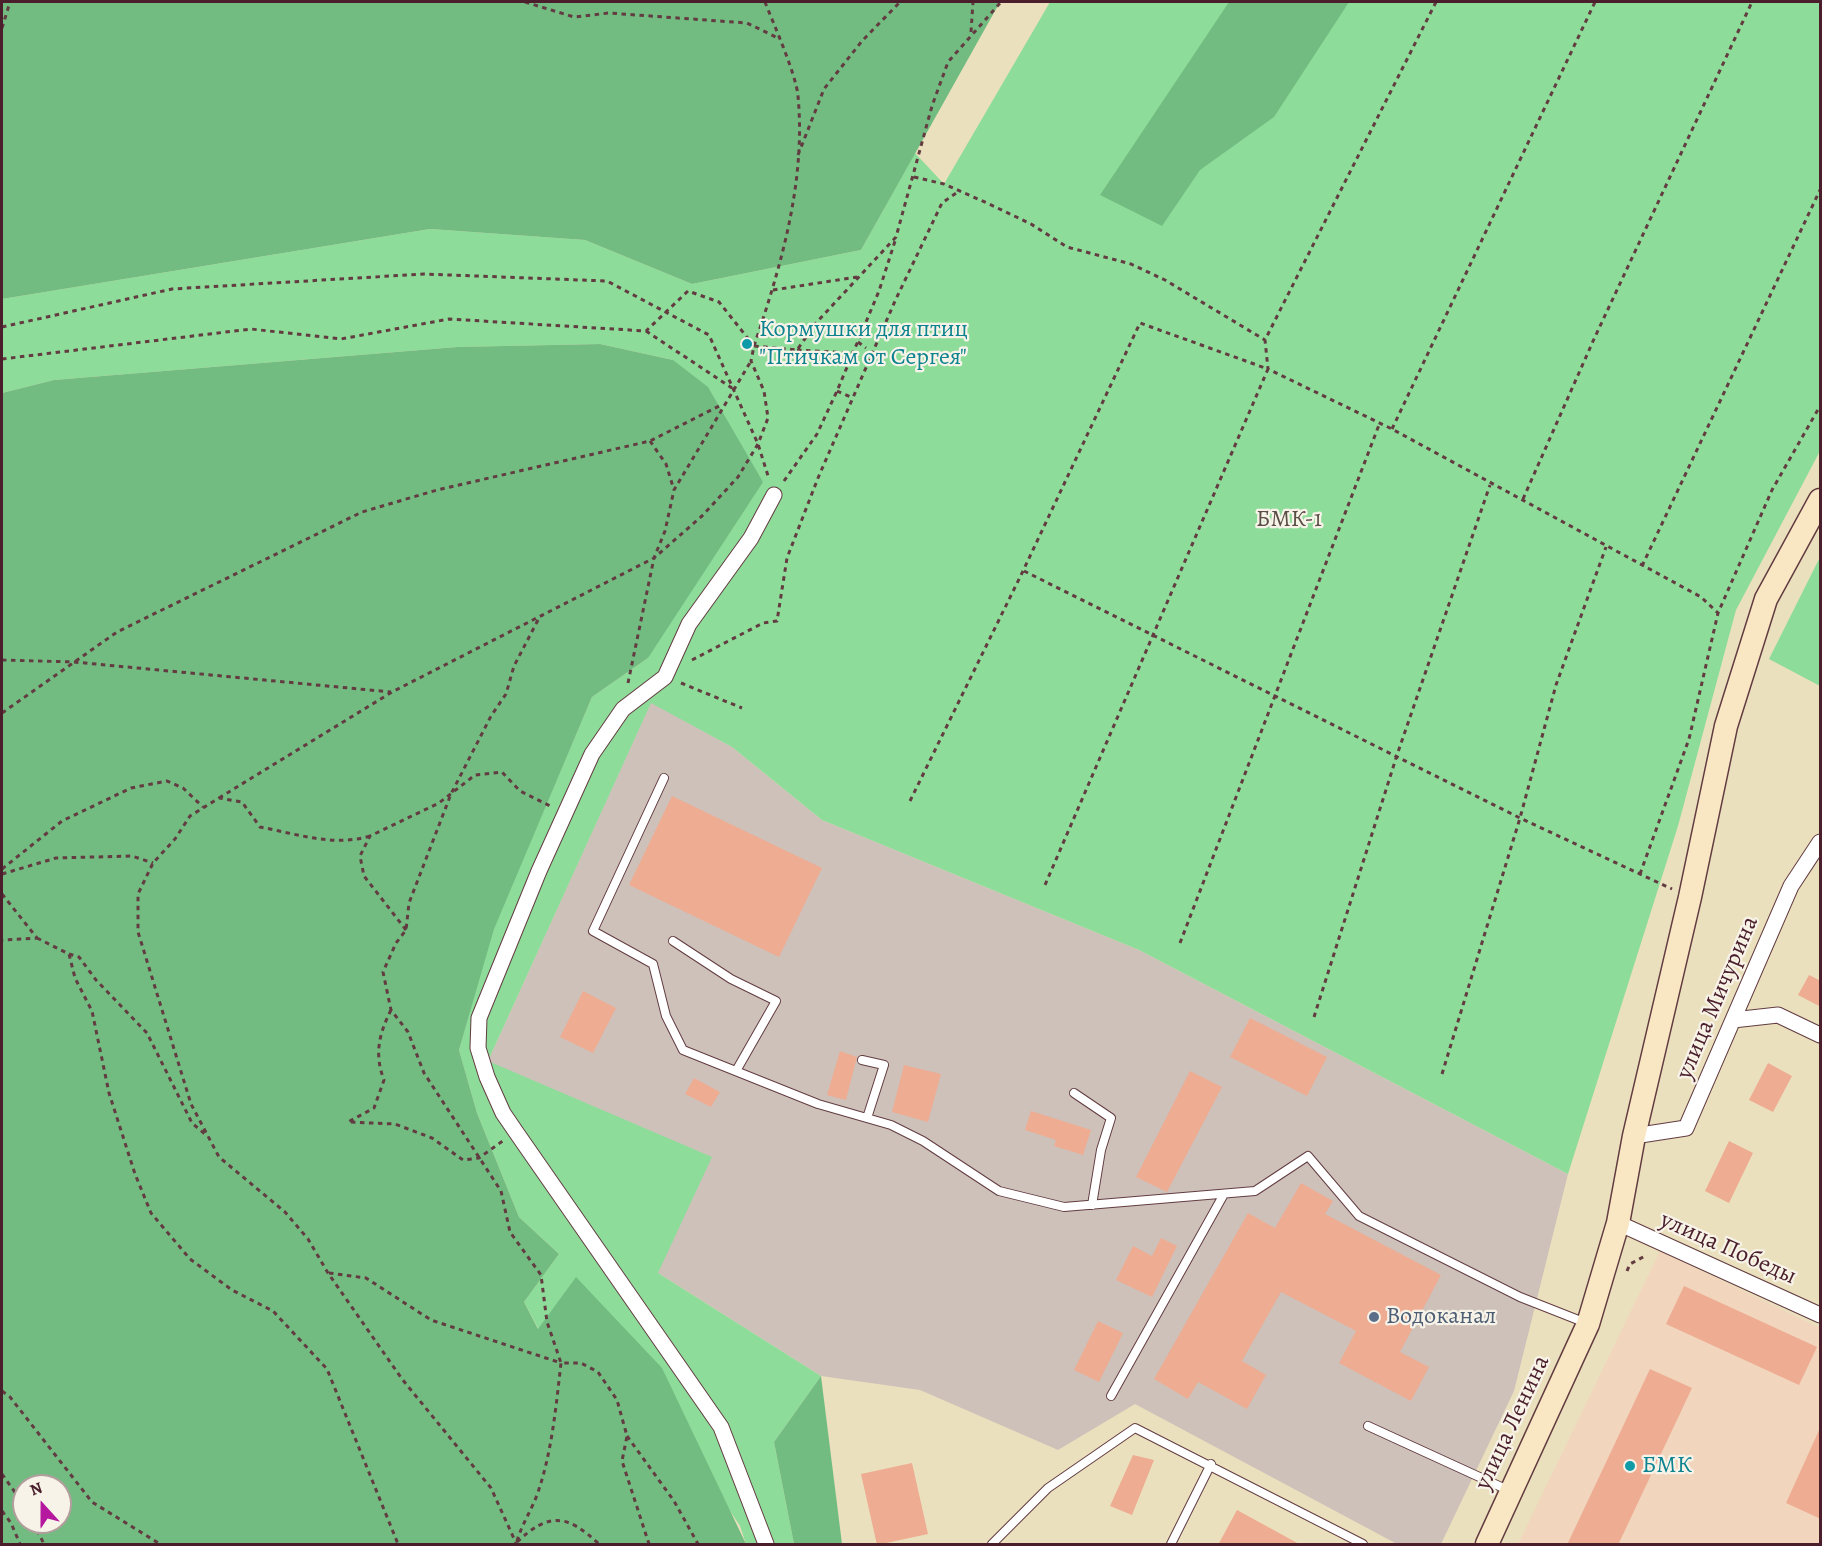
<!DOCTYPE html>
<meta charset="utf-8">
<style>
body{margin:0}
#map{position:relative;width:1822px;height:1546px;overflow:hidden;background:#ebe0bd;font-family:Alegreya,serif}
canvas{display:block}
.frame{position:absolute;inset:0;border:3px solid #4a1f2b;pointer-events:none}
.north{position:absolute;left:12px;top:1474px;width:60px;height:60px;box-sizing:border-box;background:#f7f3e8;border:2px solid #b29e9c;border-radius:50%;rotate:339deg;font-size:16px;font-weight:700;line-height:24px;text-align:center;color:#4a1f2b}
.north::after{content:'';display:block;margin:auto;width:21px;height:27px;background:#b5179e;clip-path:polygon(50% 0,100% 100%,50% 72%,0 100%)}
</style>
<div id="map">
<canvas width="1822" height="1546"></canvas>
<div class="frame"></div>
<div class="north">N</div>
</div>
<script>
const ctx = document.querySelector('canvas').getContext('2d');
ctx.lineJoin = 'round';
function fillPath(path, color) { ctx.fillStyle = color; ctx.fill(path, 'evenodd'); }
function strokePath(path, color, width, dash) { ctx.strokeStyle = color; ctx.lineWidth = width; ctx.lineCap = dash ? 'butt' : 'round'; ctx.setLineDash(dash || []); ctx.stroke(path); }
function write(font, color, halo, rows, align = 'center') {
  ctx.font = font + ' Alegreya,serif'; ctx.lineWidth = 4.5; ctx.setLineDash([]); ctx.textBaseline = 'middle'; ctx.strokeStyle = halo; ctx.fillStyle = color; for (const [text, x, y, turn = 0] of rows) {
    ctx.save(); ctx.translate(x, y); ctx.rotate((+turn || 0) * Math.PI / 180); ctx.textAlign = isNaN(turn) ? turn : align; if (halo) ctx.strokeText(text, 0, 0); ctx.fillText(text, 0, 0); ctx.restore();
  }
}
fillPath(new Path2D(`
 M1660,1251L1820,1328V1544H1518Z`), '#f1d5bd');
fillPath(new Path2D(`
 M651,702L732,747L822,820L1139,950L1568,1174L1514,1391L1441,1544H1397L1135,1404L1058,1450L920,1390L821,1376L658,1273L488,1061Z`), '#cec1ba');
fillPath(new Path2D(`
 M1050,2H1820V451L1736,610L1678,826L1568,1174L1139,950L822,820L732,747L651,703L488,1061L712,1157L658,1273L821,1376L774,1442L794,1544H746L740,1526L576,1278L539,1330L524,1302L559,1254L519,1217L477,1113L459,1050L493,929L592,697L648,658L673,360L600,344L457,347L54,380L2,393V299L430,229L585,240L692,284L861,250L915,153L944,184Z
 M1820,557V686L1769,659Z`), '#8edc9a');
fillPath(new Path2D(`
 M2,2H1000L861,250L692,284L585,240L430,229L2,299Z
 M1229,2H1349L1274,117L1200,170L1162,226L1100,195Z
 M600,344L673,360L708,387L763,482L648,658L592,697L494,929L459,1050L477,1113L519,1217L559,1254L524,1302L538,1329L576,1277L662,1368L746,1544H2V393L54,380L457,347ZM24,1486H60V1522H24Z
 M821,1376L842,1544H794L774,1442Z`), '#72bc82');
fillPath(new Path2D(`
 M672,796L822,868L779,957L629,885Z
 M1809,975L1821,981V1007L1798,995Z
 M583,991L616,1008L593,1053L560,1037Z
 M1250,1018L1327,1057L1307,1096L1230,1057Z
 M840,1051L857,1057L846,1100L827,1095Z
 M1768,1063L1792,1076L1773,1112L1749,1100Z
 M904,1065L941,1074L928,1122L892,1112Z
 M1190,1071L1222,1087L1167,1192L1136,1177Z
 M694,1078L720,1092L711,1107L685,1094Z
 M1031,1111L1091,1130L1083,1155L1054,1146L1056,1140L1025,1130Z
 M1729,1141L1753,1153L1729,1203L1705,1191Z
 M1301,1183L1333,1201L1325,1214L1441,1275L1400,1352L1429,1367L1411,1401L1339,1363L1356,1331L1281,1292L1242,1361L1266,1375L1247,1409L1198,1382L1188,1399L1154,1379L1248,1213L1275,1228Z
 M1161,1238L1177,1246L1152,1297L1116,1280L1133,1246L1152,1256Z
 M1684,1286L1817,1347L1799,1385L1666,1324Z
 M1098,1321L1123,1333L1099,1382L1074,1370Z
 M1650,1369L1692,1388L1618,1545H1567Z
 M1821,1426V1519L1786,1503Z
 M1133,1455L1154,1460L1132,1515L1110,1506Z
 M912,1463L928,1534L877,1545L861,1474Z
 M1237,1510L1301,1545H1218Z`), '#eeac92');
const lane = new Path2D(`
 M664,778L593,931L653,964L666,1016L683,1050L818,1104L891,1125L923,1141L999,1191L1064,1207L1255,1191L1308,1156L1359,1216L1520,1297L1586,1323
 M673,941L731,979L776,1001L736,1071
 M862,1060L884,1065L867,1118
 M1074,1093L1111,1118L1101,1150L1092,1205
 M1111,1396L1224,1194
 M1368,1426L1510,1491
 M992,1544L1048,1488L1135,1428L1363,1544
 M1171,1544L1211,1464`);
const street = new Path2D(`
 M1733,1020L1778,1015L1820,1035
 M1634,1136L1686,1128L1791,886L1820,842
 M1618,1223L1820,1315
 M766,1544L721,1427L516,1132L503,1113L487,1077L478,1048L479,1018L539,871L592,754L623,709L665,677L689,624L751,538L774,495`);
const secondary = new Path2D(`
 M1487,1544L1588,1324L1618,1223L1634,1136L1690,897L1726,726L1766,599L1820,500`);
strokePath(lane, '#623c41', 10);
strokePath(street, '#623c41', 17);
strokePath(secondary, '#623c41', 25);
strokePath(new Path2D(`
 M525,2L574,17L609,13L747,23L778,38
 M1436,2L1265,340L1268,369L1392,429L1701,597L1718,613
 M2,28L10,2
 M971,32L973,2
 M798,155L824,89L862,41L900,2
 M914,177L944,184L987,203L1031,224L1067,247L1131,264L1165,280L1265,340
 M773,290L857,277
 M2,327L172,289L424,274L607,281L709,335L758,444L769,479
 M646,331L732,388
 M858,342L866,348
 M754,346C781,266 806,182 798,96C796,74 774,25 765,2
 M797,350L852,353
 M2,359L251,329L341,339L449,319L646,331L688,291L719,302L754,346
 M837,391L853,398
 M1392,429L1595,2
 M650,441L666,464L674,490
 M784,481L817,434L837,391L879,291L896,238
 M1523,499L1594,339L1752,2
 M1642,566L1820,190
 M1024,571L1520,818L1672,889
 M538,620L514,666L506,694L491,716L451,794L409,903L406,930L396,943L383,972L391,1010L408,1032L424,1073L501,1191L510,1232L541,1275L547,1322L561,1363H581L598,1372L617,1400L627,1436L622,1461L649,1544
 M2,660L74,662L391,692
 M692,660L763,623L777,621L787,558L818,478L895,301L942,203L959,191
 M628,683L654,558L665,531L674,490L751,361
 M681,683L742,708
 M2,713L117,632L362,512L437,490L650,441L723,404
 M219,798L392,692L654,558L702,516L738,477L758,444L768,418L764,391L751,361L754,346L797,350L816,323L896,237L932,106L948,62L1001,2
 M910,801L1023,571L1140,323L1268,369L1045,885
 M370,836C334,847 297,834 260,827L242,802L219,798L190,816L175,839L153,863L138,894V932L191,1104L219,1157L285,1212L308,1239L328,1273L402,1379L491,1488L516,1543
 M2,869L62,821L131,788L167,781L183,788L203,807
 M2,874L56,858L132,856L153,863
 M1640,874L1689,739L1718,613L1772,490L1820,406
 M2,894L37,938L2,940
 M406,930L364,876L360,856L370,836L439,803L475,775L502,772L520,791L550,806
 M37,938L69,954L75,978L92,1011L109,1093L135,1174L151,1213L190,1259L232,1290L273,1311L327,1369L398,1544
 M1180,943L1379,425
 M69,954L79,957L96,980L147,1033L192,1123L206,1135
 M391,1010C379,1034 374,1054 384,1080L374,1108L348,1122L395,1124L432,1138L463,1160L479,1158L504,1140
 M1314,1017L1397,755L1490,485
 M1442,1074L1520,818L1556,685L1606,547
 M1627,1271L1630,1264L1647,1255
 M329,1273L366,1278L431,1320L561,1363C556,1406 552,1453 537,1495C531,1511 522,1524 517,1541
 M2,1391L10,1397L92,1502L160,1544
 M627,1436L674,1501L698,1544
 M2,1474L24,1505
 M2,1511L11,1523L20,1544
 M33,1522L44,1544
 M517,1542C549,1512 567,1514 599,1544`), '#623c41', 3, [4.5, 4.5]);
strokePath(lane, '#fff', 8);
strokePath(street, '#fff', 15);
strokePath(secondary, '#f9e7c3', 22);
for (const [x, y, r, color] of [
 [747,344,6,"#0f9aa8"],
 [1374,1317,6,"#5c6f8a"],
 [1630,1466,6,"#0f9aa8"]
]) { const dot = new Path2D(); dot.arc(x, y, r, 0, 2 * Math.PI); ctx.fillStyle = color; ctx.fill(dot); strokePath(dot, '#f7f3e8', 2); }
write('24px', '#0d838f', '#f7f3e8', [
 ["Кормушки для птиц",759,330],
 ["\"Птичкам от Сергея\"",759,358],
 ["БМК",1642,1466]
], 'left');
write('24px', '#5b4e47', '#f7f3e8', [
 ["БМК-1",1289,520]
]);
write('24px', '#4a1f2b', '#f7f3e8', [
 ["улица Мичурина",1718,998,-67],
 ["улица Победы",1728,1249,24],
 ["улица Ленина",1513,1423,-65]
]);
write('24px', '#4e5e75', '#f7f3e8', [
 ["Водоканал",1386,1317]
], 'left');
</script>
